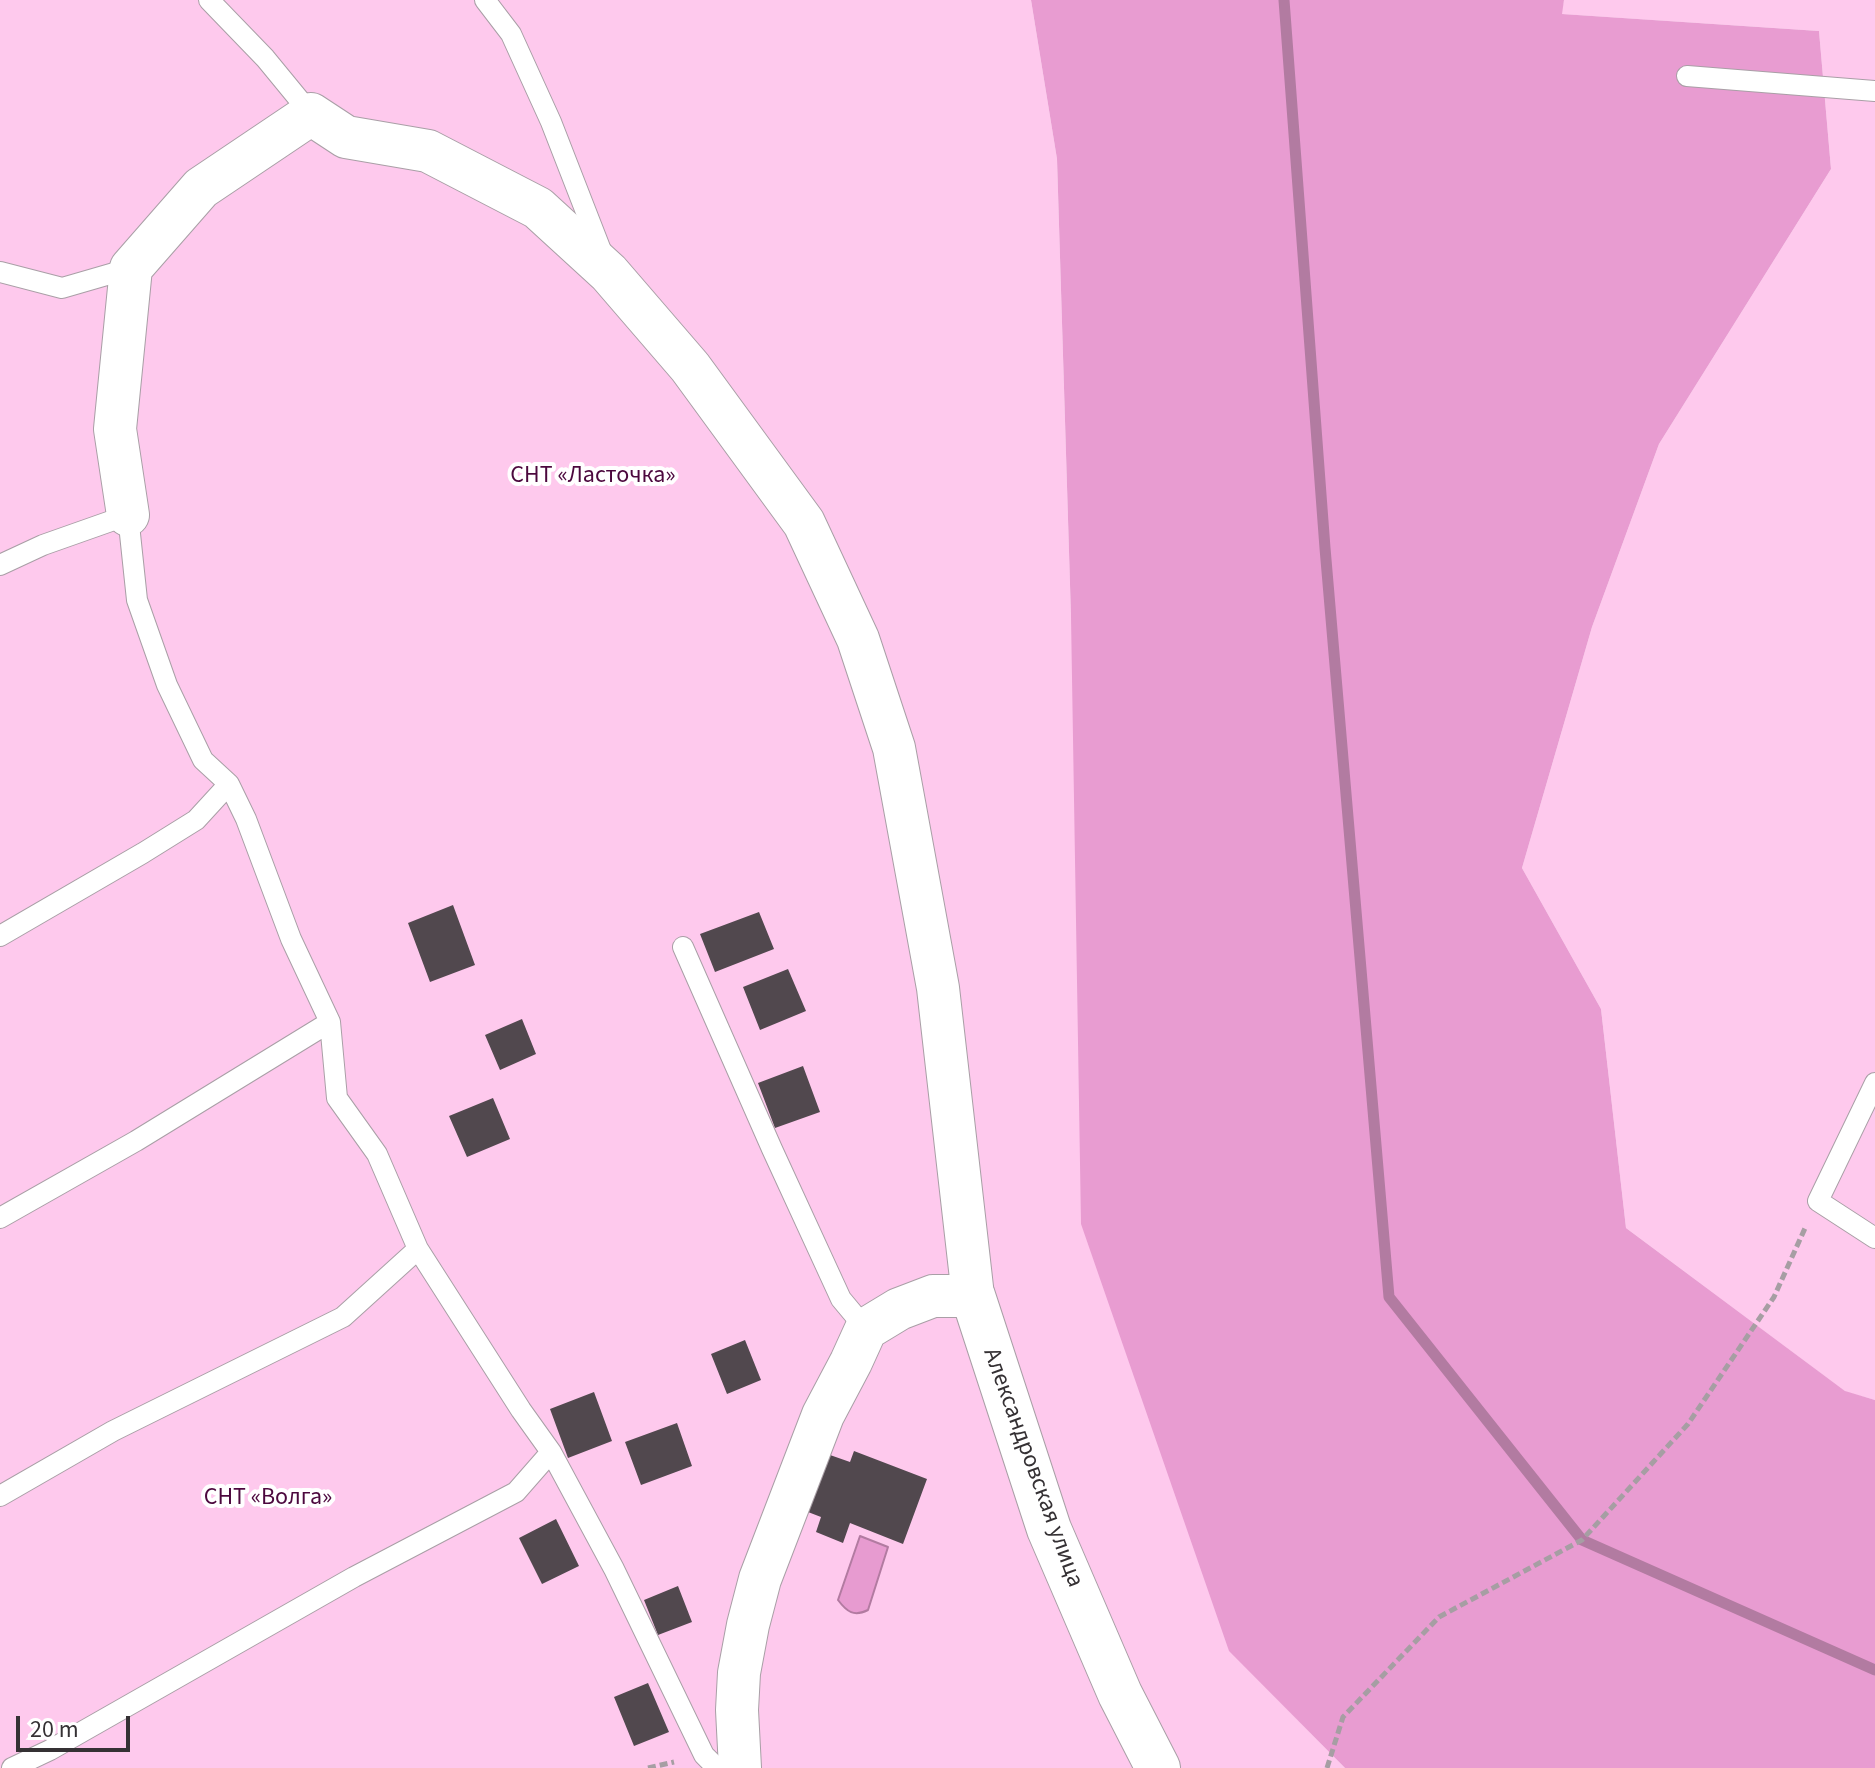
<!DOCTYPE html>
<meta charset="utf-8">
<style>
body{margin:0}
#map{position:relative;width:1875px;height:1768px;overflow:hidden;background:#fff4fb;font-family:"Source Sans 3",sans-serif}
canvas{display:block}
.scale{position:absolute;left:16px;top:1716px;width:114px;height:36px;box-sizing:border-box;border:4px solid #353134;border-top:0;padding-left:10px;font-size:24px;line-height:28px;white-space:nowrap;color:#353134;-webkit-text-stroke:6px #fff;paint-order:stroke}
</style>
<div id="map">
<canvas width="1875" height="1768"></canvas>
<div class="scale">20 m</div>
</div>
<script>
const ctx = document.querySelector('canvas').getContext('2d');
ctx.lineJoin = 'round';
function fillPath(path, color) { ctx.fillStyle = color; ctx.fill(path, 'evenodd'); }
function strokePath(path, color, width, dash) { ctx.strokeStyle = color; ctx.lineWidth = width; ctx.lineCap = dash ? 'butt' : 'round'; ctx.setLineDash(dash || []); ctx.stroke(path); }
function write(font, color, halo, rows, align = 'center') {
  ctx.font = font + ' "Source Sans 3",sans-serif'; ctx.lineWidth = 8; ctx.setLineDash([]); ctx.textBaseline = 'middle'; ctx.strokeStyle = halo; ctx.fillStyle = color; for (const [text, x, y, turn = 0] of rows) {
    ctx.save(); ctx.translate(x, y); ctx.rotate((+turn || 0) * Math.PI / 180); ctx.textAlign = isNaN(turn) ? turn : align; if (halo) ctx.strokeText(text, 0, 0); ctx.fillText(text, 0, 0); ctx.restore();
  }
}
fillPath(new Path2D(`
 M0,0H1031L1057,159L1071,617L1229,1650L1345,1768H0Z
 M1564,0H1875V1400L1846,1392L1626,1228L1601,1009L1522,868L1592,627L1659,444L1831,169L1819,31L1561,14Z`), '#fec9ed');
fillPath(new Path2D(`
 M1031,0H1564L1562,14L1819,31L1831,169L1659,444L1592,627L1522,868L1601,1009L1626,1228L1845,1391L1875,1400V1768H1345L1229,1651L1081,1224L1071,617L1057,159Z`), '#e89cd1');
const water = new Path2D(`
 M860,1536L888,1547L868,1610C854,1617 847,1612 838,1600Z`);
fillPath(water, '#e79bd0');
strokePath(water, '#b27ba1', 2);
strokePath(new Path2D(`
 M1284,0L1325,548L1389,1297L1582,1540L1875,1670`), '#b27ba1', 11);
fillPath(new Path2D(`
 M453,905L475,965L430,982L408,923Z
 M759,912L774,949L715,972L700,934Z
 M788,969L806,1011L760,1030L743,987Z
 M522,1019L536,1054L500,1070L485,1035Z
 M803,1066L820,1112L775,1128L758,1083Z
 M493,1098L510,1139L467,1157L449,1116Z
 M745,1340L761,1380L727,1394L711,1354Z
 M594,1392L612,1441L568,1458L550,1409Z
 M677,1423L692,1466L641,1485L625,1442Z
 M854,1451L927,1479L903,1544L850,1523L843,1543L816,1532L821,1517L808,1512L830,1455L850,1462Z
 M556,1519L579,1566L542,1584L519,1538Z
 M678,1586L692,1622L658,1635L644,1600Z
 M648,1683L669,1732L634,1746L614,1697Z`), '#51484e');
const service = new Path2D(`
 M209,0L265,58L311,114
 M485,0L511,34L551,122L602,253
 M1687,76L1875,91
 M0,272L62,288L131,268
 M0,565L43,545L128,515L137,600L167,685L203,760L229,784L246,819L291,939L330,1022L337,1098L377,1154L418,1249L521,1410L551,1452L614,1569L704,1755L717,1768
 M0,936L143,853L196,820L229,784
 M683,947L772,1149L841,1299L866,1329
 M1875,1083L1818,1201L1875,1238
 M0,1218L136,1141L330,1022
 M0,1496L113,1431L343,1317L418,1249
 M12,1768L50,1750L354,1577L516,1492L551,1452`);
const minor = new Path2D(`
 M128,515L115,429L131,268L201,188L311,114L346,137L428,151L538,208L609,273L690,367L804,523L858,639L894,748L938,988L973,1296H933L899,1309L866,1329L851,1362L823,1415L760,1579L748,1625L739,1673L737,1710L740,1768`);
const tertiary = new Path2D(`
 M973,1296L1049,1529L1120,1694L1158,1768`);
strokePath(service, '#a99fa6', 22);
strokePath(minor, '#a99fa6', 44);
strokePath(tertiary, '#a99fa6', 46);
strokePath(new Path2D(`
 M648,1768L674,1762
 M1327,1768L1343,1717L1439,1617L1582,1540L1688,1424L1774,1297L1806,1226`), '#a69ea3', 5, [8, 4]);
strokePath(service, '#fff', 20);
strokePath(minor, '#fff', 42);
strokePath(tertiary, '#fff', 44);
write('24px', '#4c083e', '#fff', [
 ["СНТ «Ласточка»",593,477],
 ["СНТ «Волга»",268,1499]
]);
write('24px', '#353134', '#fff', [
 ["Александровская улица",1032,1468,70]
]);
</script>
